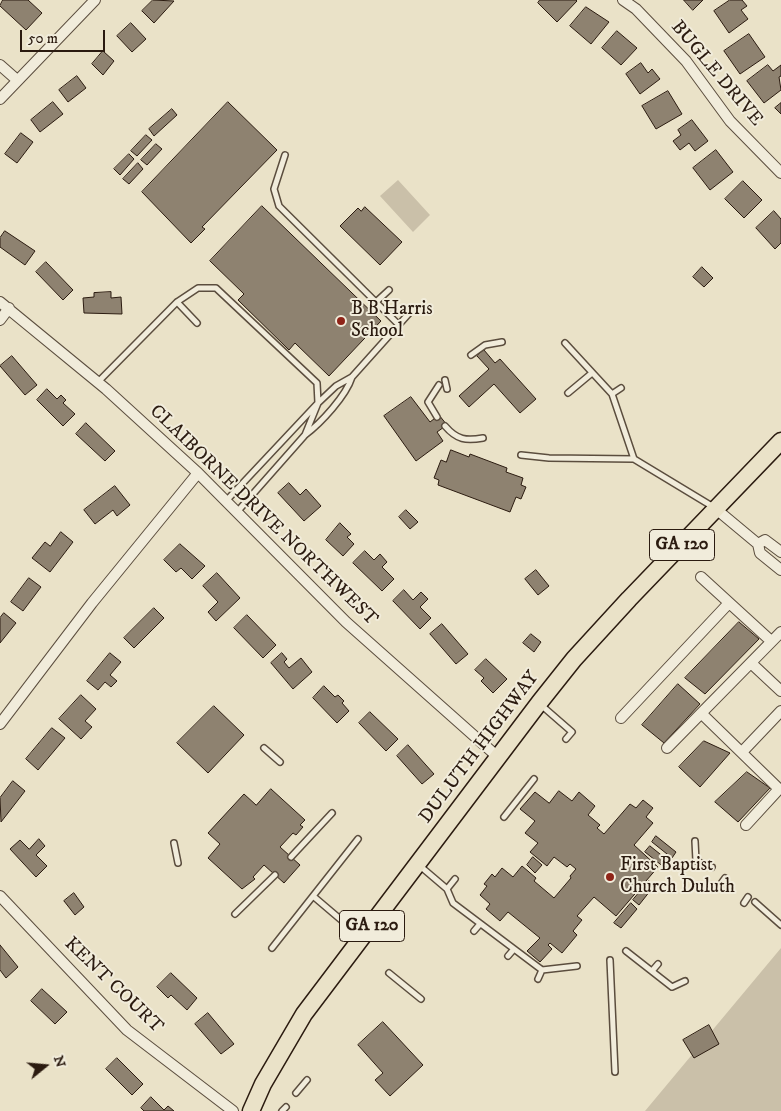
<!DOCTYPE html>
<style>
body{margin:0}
#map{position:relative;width:781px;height:1111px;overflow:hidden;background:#eae2c8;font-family:"IM FELL DW Pica",serif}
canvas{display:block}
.north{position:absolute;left:20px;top:1041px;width:50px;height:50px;-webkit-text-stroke:4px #f1ecdb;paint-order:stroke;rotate:73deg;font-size:14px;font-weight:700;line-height:20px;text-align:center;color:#2b1b10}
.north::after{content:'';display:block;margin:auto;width:18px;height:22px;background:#2b1b10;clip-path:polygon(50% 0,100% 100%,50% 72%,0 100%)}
.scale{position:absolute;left:20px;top:30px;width:85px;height:22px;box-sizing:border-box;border:2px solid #2b1b10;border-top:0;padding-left:6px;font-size:15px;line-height:18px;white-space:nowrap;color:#2b1b10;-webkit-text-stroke:4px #f1ecdb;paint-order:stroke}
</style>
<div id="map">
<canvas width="781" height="1111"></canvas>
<div class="north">N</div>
<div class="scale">50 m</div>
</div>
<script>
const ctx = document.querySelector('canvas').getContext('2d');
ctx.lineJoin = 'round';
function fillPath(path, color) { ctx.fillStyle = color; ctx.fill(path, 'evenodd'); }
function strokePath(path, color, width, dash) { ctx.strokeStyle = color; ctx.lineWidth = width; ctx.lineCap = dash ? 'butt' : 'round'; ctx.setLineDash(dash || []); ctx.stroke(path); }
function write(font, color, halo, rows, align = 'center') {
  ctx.font = font + ' "IM FELL DW Pica",serif'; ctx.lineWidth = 4; ctx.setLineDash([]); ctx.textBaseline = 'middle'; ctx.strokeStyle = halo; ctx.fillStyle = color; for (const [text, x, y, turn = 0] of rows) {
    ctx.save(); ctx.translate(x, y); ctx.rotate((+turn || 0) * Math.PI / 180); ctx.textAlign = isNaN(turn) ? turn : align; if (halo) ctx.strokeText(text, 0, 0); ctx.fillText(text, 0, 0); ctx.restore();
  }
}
fillPath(new Path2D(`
 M398,180L430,215L413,232L380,196Z
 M781,948V1111H645Z`), '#cac0a9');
const building = new Path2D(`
 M3,0H28L42,13L26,30L0,6Z
 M153,0L174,1L154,23L142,11Z
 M540,0H576L577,1L557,22L538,3Z
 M684,0H703L693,10Z
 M730,0H742L747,6L741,10L748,19L729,33L714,11Z
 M586,7L609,22L591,44L570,26Z
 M131,23L146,39L132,52L117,36Z
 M617,31L637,48L621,65L602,48Z
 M749,34L765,57L740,74L724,51Z
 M103,51L114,61L103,75L92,64Z
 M641,63L648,73L652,69L660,79L640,94L626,74Z
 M768,65L773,71L781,65V76L779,77L781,90L764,103L747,81Z
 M77,76L86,88L68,102L59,90Z
 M668,91L682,114L656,129L642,106Z
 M53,102L63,114L40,132L31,120Z
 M228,102L277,150L202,227L205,229L191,243L142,192Z
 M781,103V114L775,108Z
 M172,109L177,115L154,136L149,129Z
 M692,120L708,141L695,151L689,143L680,150L673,141L681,135L678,130Z
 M21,133L33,142L17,163L5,154Z
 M146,135L152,140L137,156L131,151Z
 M156,144L162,149L147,165L141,160Z
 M716,150L733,172L710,190L693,168Z
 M129,154L134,159L120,175L114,169Z
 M138,163L143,169L129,184L123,179Z
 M743,181L762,200L744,218L725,199Z
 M262,206L381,321L329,376L295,343L289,350L238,300L244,294L210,261Z
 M365,207L402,242L380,265L340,226L358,208L361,211Z
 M774,211L781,219V243L775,249L756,228Z
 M5,231L35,251L25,265L0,247V238Z
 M46,262L73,290L63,300L36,272Z
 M702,267L713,278L704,287L693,277Z
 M111,292V298L121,297L122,314L84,313L83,298L94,297V293Z
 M484,350L495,363L500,359L536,399L520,413L494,384L469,407L459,396L489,369L477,356Z
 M12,356L37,385L25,395L0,366Z
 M47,389L57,399L61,395L66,400L63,403L75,414L63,426L37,400Z
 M411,397L430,422L439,415L447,425L437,432L443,441L416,461L384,416Z
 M86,423L115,451L105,461L76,434Z
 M451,450L469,457L470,454L507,468L506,472L523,478L521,485L526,487L521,499L516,497L510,512L438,485L439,480L434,478L441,460L446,462Z
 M289,483L300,495L306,489L321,506L304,521L278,493Z
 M115,486L130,505L117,516L113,510L95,524L84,510Z
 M406,510L418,522L410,529L399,517Z
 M340,523L351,534L347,537L354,544L343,556L326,540Z
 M61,532L73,542L50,572L32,558L45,542L50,546Z
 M180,544L205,566L192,579L181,568L176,572L164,560Z
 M365,551L374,560L380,554L387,562L382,567L394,579L382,591L353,563Z
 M536,570L549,586L538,595L525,579Z
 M217,573L240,598L216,621L208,612L218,602L203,586Z
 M29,578L41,587L23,611L11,602Z
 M404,590L413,600L421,592L428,599L420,607L431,618L420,629L393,601Z
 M154,608L164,618L134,648L124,638Z
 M4,613L16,623L0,643V618Z
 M247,615L276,645L263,658L234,628Z
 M739,622L759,639L705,694L685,678Z
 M442,624L468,654L456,664L430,634Z
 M531,634L541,642L534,652L523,643Z
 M110,653L121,662L110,675L117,681L111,687L105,682L98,690L87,681Z
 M282,653L287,659L284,662L289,668L301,658L312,672L293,689L271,663Z
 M486,659L507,679L493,693L481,681L484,678L475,670Z
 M678,684L700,704L664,743L642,725Z
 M324,686L335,697L338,695L344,701L342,703L349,711L337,723L313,698Z
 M81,695L96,709L85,721L92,727L81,739L59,719Z
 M214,706L244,735L208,773L177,743Z
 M370,712L398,739L386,751L359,723Z
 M52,728L65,738L38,770L26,759Z
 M704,741L730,753L700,787L679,767Z
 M408,745L434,774L422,784L397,756Z
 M747,772L770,788L738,822L715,802Z
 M13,781L25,791L1,822L0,798Z
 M271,789L305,820L300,825L303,827L296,835L293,833L280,847L300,865L284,883L264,865L253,877L255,879L242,889L208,858L220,844L208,833L244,794L256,805Z
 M559,791L572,801L579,792L595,806L588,815L600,825L597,828L604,834L630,804L636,808L643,800L653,808L646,817L653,823L634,845L658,867L616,916L594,897L577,916L582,920L573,931L577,935L562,953L550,943L548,945L552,949L540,962L527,951L540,938L508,912L500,921L486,909L490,904L480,895L487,886L484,884L492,874L495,877L502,868L513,877L522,866L536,878L534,881L554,898L571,878L570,876L576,869L570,864L567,867L554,857L547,866L530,852L538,843L525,833L535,821L520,809L535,792L549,803Z
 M656,836L676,852L672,858L652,842Z
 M39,839L45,846L36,855L47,866L36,877L10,849L20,840L29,849Z
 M650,846L670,862L665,868L645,852Z
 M533,857L542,865L535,873L527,865Z
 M649,881L654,886L639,905L633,900Z
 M74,893L84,907L75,915L64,901Z
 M631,903L637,909L621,928L614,923Z
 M0,945L18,967L6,978L0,970Z
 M171,973L197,998L187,1010L171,995L168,998L157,987Z
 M42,989L67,1012L55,1024L31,1001Z
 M208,1013L234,1044L221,1054L195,1024Z
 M383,1022L423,1065L390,1096L375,1080L383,1073L358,1045Z
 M709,1025L719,1044L694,1058L683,1040Z
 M117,1058L143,1084L132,1095L106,1069Z
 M151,1097L164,1110L168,1106L174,1111H144L141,1108Z`);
fillPath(building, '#8e8270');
strokePath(building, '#2b1b10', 1);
const service = new Path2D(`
 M285,155L274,189L279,206L399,325
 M177,302L197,323
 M376,302L389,290
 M565,343L612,394L634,459L715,508
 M471,355L485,345L502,342
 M445,380L447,389
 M98,382L177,302L198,288H216L317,383L318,403L305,435
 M568,393L592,373
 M612,394L621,388
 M437,417L428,402L439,385
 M445,426C457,440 466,441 483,438
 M521,455L549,458L634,459
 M226,501L318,403L336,386L352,377L412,310
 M237,512L305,435C321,423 346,396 352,377
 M541,705L572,732L566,739
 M264,748L280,762
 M504,817L534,779
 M695,841L696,861L712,867
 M174,843L178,863
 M291,857L332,813
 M420,866L447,889L453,903L542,970L577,966
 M720,885L725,878
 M447,889L455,879
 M313,896L360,936
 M755,902L781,925
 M744,903L748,897
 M235,914L275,875
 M474,931L480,924
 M272,948L358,839
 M626,951L672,987L685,981
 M508,956L514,949
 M610,960L615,1072
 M652,971L658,964
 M389,973L421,999
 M538,979L542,970
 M296,1093L307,1080
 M282,1111L286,1107`);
const minor = new Path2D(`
 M623,0L636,9L686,61L730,121L781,173
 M0,65L17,80
 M0,99L95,0
 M0,302L106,389L198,473L346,622L499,758
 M0,320L9,308
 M716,509L758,544L760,553L781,570
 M758,544L765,540L781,552
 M701,577L771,641
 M751,663L781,691
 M702,714L779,789L746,825
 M621,718L729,603
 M0,724L92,603L198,473
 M667,748L781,632
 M742,752L781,711
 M0,896L127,1030L233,1111`);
const primary = new Path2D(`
 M251,1111L263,1084L304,1014L539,703L574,659L629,599L781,441`);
strokePath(service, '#5b4d3e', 8);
strokePath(minor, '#5b4d3e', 12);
strokePath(primary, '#2b1b10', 19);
strokePath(service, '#f1ecdb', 5);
strokePath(minor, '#f1ecdb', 10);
strokePath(primary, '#eae2c8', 16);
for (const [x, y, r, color] of [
 [341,321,5,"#8f2418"],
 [610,877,5,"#8f2418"]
]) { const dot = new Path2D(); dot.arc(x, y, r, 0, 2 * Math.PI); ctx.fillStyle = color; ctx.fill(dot); strokePath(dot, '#f1ecdb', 2); }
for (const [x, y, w] of [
 [682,545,65],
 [372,926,65]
]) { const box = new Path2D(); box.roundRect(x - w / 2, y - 15.5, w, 31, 4); ctx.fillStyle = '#f1ecdb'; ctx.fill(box); strokePath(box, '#2b1b10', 1); }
write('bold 18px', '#2b1b10', null, [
 ["GA 120",682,545],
 ["GA 120",372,926]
]);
write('19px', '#2b1b10', '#f1ecdb', [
 ["BUGLE DRIVE",716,74,50],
 ["CLAIBORNE DRIVE NORTHWEST",263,516,44],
 ["DULUTH HIGHWAY",480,748,-53],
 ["KENT COURT",113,986,44]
]);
write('19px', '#2b1b10', '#f1ecdb', [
 ["B B Harris",351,310],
 ["School",351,332],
 ["First Baptist",620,866],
 ["Church Duluth",620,888]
], 'left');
</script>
